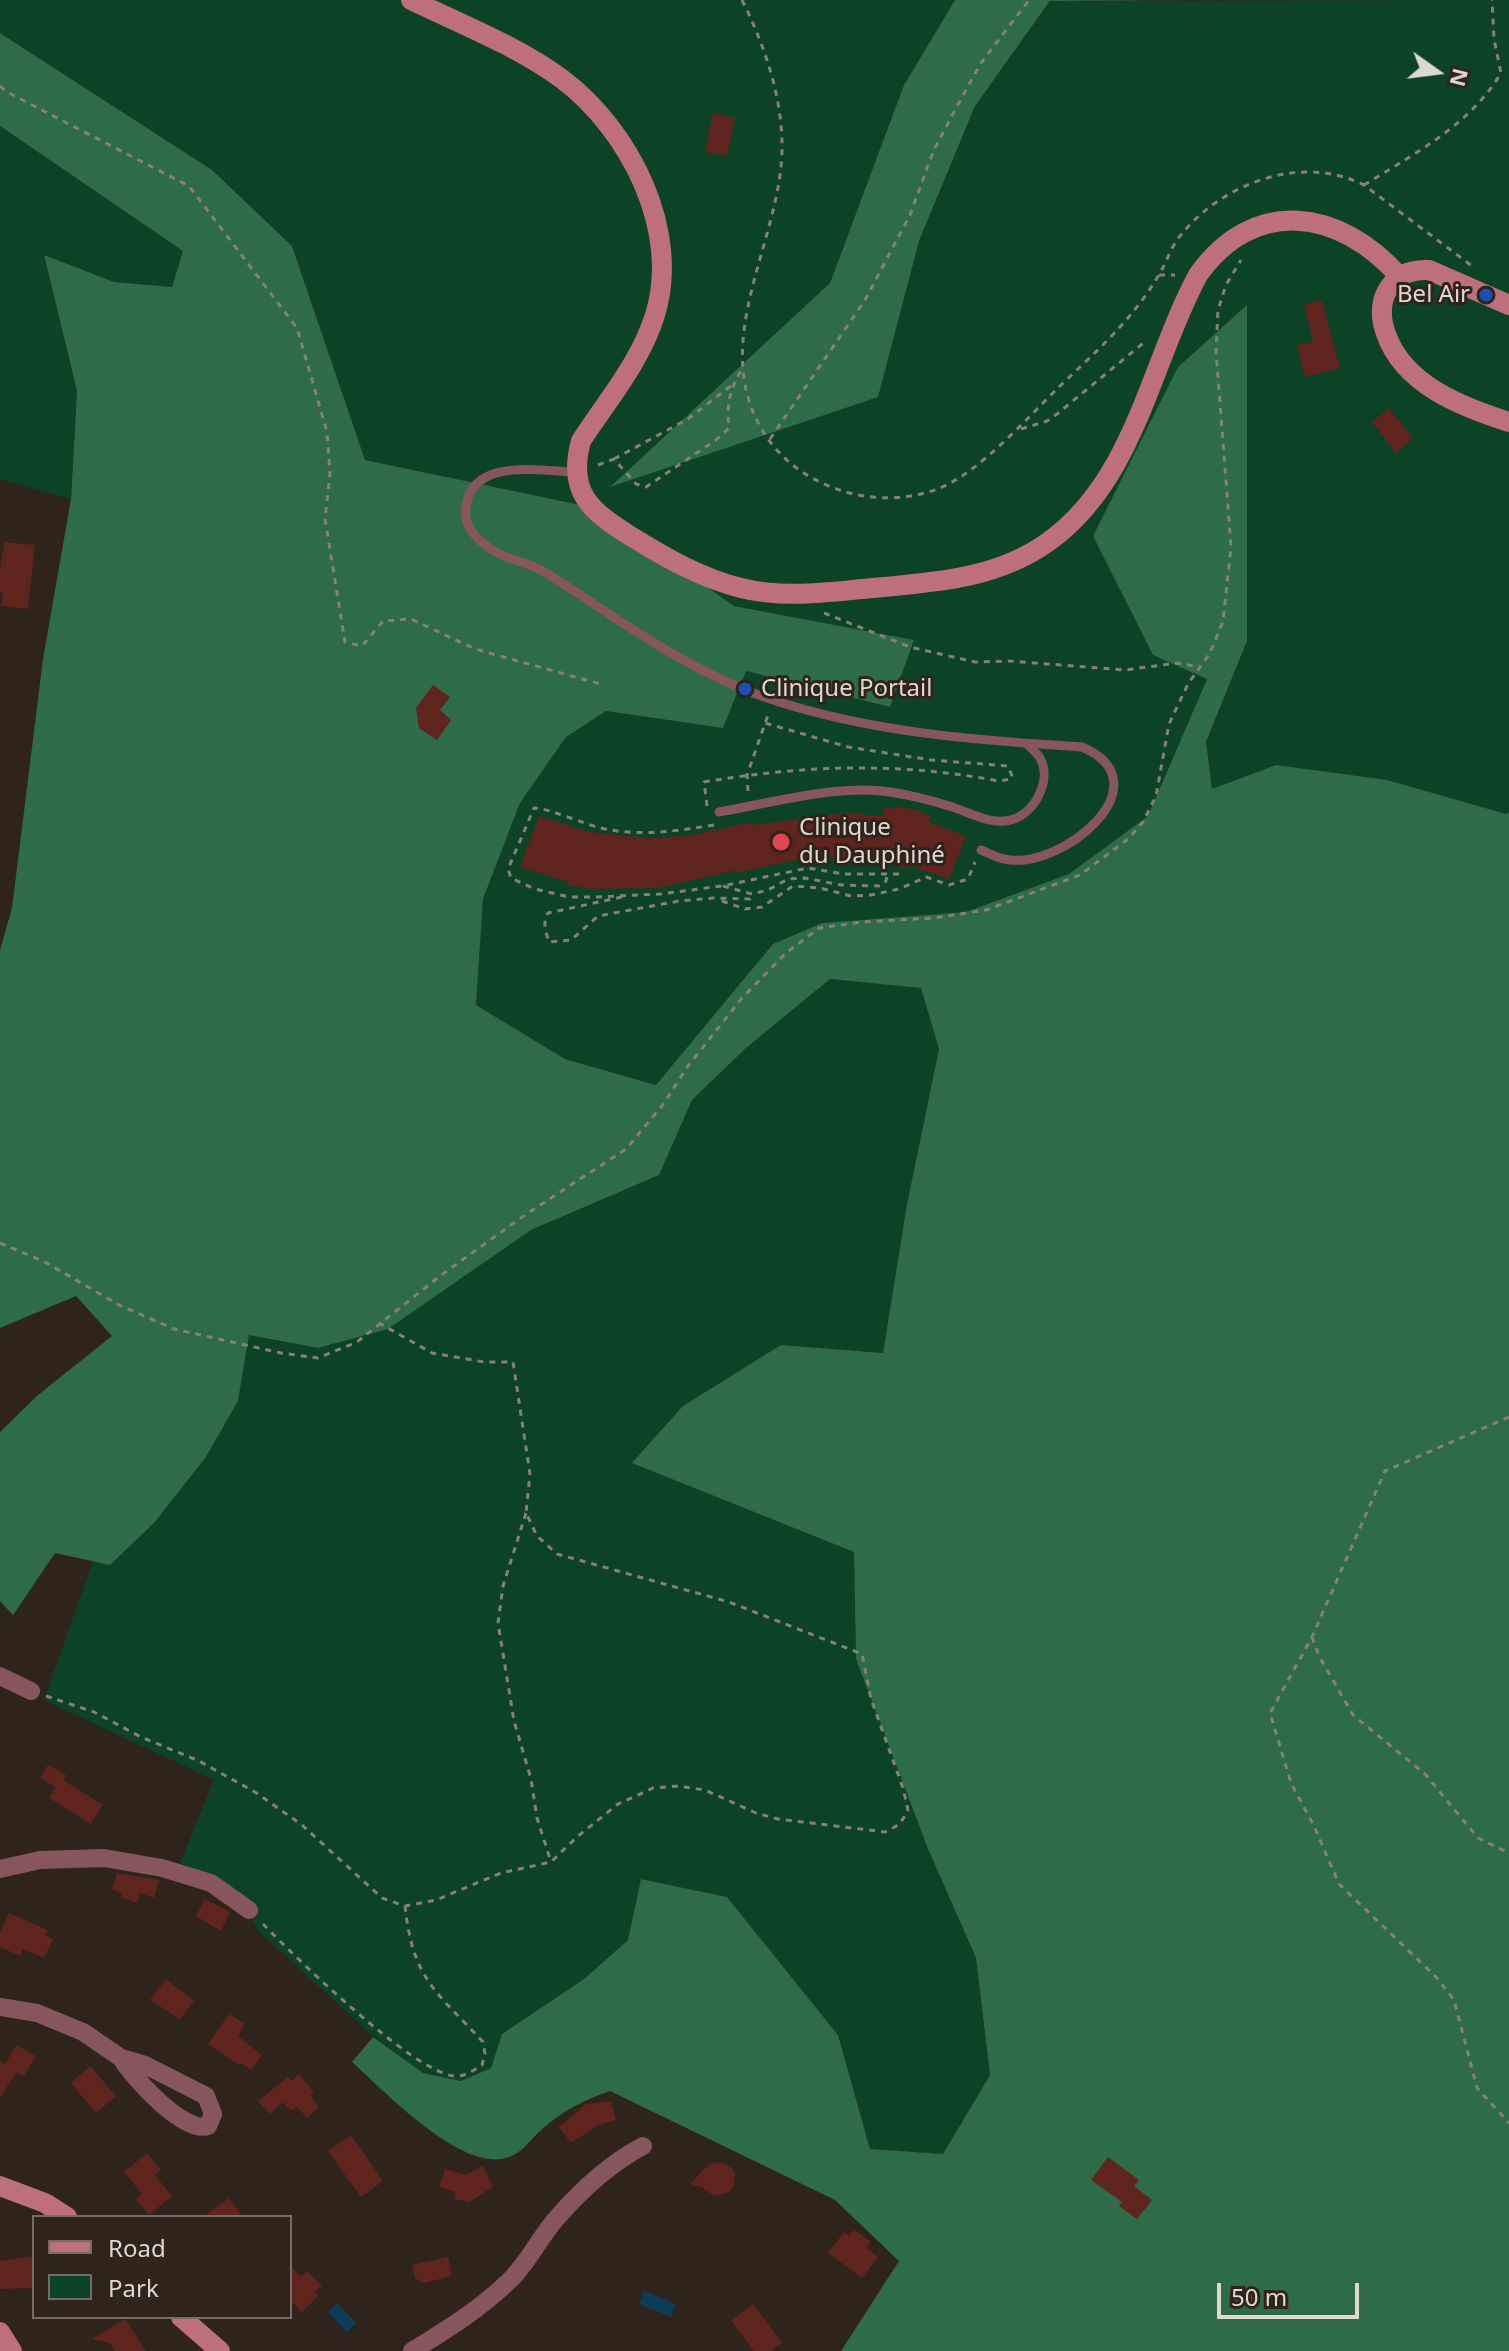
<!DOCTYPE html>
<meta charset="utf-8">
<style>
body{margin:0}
#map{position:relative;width:1509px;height:2351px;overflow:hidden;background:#2e241b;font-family:"Noto Sans",sans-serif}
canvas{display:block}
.legend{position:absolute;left:32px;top:2215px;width:260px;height:104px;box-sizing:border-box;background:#2e241b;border:2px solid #756c64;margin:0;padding:10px 14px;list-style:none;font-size:24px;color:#dfd8d2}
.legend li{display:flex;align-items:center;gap:16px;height:40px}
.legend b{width:40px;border:2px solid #756c64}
.north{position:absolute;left:1397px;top:32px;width:80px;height:80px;-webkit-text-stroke:6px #2e241b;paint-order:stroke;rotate:104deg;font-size:22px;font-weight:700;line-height:32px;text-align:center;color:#dfd8d2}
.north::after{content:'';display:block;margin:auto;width:28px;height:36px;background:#dfd8d2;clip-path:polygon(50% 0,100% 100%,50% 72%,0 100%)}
.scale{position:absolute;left:1217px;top:2283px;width:142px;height:36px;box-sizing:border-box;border:4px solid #dfd8d2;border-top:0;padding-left:10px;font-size:24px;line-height:28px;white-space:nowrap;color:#dfd8d2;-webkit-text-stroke:6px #2e241b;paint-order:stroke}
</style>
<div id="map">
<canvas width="1509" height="2351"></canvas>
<ul class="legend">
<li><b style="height:10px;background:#bd6f7b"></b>Road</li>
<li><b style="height:22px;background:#0c4226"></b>Park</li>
</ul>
<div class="north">N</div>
<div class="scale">50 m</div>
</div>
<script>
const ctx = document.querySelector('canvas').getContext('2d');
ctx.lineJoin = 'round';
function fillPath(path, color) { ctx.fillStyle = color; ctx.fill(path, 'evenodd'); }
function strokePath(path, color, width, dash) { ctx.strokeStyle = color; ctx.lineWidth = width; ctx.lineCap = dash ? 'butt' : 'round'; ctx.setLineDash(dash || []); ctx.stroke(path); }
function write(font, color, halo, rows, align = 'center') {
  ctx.font = font + ' "Noto Sans",sans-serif'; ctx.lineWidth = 6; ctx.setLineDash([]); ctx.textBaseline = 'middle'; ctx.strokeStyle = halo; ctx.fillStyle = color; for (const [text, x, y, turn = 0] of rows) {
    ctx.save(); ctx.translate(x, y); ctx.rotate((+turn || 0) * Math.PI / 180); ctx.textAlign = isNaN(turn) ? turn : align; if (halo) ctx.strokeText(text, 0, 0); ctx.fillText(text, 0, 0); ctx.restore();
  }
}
fillPath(new Path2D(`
 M0,0H955L904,85L830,283L612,485L919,241L975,106L1051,1L1509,0V812L1507,814L1276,765L1212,790L1206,743L1247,641V306L1207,679L1148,816L1069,874L966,912L822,923L773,944L657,1085L565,1059L476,1005L483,899L520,803L566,737L606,711L723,728L745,671L889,707L913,640L734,606L595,508L365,460L292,246L212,170L0,33Z
 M0,126L183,251L172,287L114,282L44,256L77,391L71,499L0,479Z
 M830,979L921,987L939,1049L907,1204L883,1353L781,1345L633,1463L854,1552L856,1659L928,1849L976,1958L990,2075L943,2154L870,2149L838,2035L727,1897L642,1879L628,1940L584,1979L502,2034L491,2068L461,2081L423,2073L373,2036L257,1930L245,1898L215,1878L180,1863L214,1780L44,1700L93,1561L110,1565L154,1523L206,1457L238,1401L249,1335L318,1348L388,1329L531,1230L659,1175L692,1100L746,1048Z`), '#0c4226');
fillPath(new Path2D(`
 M955,0H1187L1050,1L975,106L919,241L878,397L610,487L830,283L904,85Z
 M0,33L212,170L292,246L365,460L595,508L734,606L914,640L890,707L746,671L723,728L606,711L566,737L520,803L483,899L476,1005L565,1059L656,1085L773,944L822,923L966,912L1069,874L1148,816L1207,679L1153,655L1093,536L1178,367L1247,305V641L1206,742L1212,789L1276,765L1387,780L1506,814L1509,812V2351H841L899,2261L835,2200L610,2091C584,2100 562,2111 541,2130C531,2139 523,2152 509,2157C464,2175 383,2090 352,2062L373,2037L423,2073L461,2081L491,2068L502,2034L584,1979L628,1940L641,1879L727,1897L838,2035L870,2149L943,2154L990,2075L976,1958L928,1849L856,1659L854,1552L632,1463L683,1406L781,1345L883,1353L907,1204L939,1049L921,988L830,979L746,1048L692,1100L659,1175L531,1230L388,1329L318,1348L249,1335L238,1401L206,1457L154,1523L110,1565L55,1553L13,1615L0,1601V1432L38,1395L112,1336L76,1296L0,1328V950L12,908L43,659L71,499L77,391L44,255L114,282L172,287L183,251L0,126Z`), '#2e6b48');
fillPath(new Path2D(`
 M644,2291L676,2304L671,2317L639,2304Z
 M337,2303L356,2323L347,2332L328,2312Z`), '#0c3d58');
fillPath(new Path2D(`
 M713,113L735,118L727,156L705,152Z
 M1322,300L1340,368L1305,377L1297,345L1313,341L1304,304Z
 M1389,408L1413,438L1396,453L1372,422Z
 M4,542L35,545L28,609L1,606L3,593L0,592V570Z
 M433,685L450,697L440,710L451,720L437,740L419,728L416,708Z
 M896,806L922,811L921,813L931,816L929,822L966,836L949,879L911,866L910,869L889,864L890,861L839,857L795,860L737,873V870L659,888L593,889L567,885L568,882L520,867L539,816L589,832L650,838L692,835L752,822V825L846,813L883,816L884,807L895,809Z
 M48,1765L66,1775L63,1780L103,1805L91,1824L49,1798L56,1787L40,1778Z
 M117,1873L159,1880L154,1898L140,1893L137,1903L120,1897L122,1893L112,1890Z
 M205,1899L230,1912L221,1931L196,1916Z
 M9,1913L48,1930L45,1935L53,1939L44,1958L23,1949L20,1956L0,1947V1933Z
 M166,1979L194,2001L180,2019L150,2000Z
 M229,2014L245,2024L238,2036L262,2055L251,2070L241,2063L239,2065L208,2044Z
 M16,2045L36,2056L24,2076L16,2072L0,2098V2061L5,2064Z
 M90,2066L116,2096L96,2113L71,2083Z
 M299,2074L314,2092L310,2095L319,2107L307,2118L297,2107L291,2111L283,2102L270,2114L258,2101L288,2077L292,2081Z
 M611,2101L616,2120L598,2125L571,2143L559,2127L586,2104Z
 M351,2135L383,2181L361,2197L328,2151Z
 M147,2153L161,2170L155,2175L172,2196L149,2215L135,2199L142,2194L124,2172Z
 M1108,2157L1139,2180L1134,2186L1152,2200L1137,2219L1119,2206L1122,2202L1091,2180Z
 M721,2162L732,2168L735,2175L734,2186L729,2192L714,2196L702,2187L690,2184L709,2164Z
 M483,2166L493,2187L469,2202L454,2199L456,2192L439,2187L445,2169L466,2175Z
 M229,2198L243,2217H203Z
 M854,2230L871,2242L867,2248L878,2257L862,2278L828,2253L844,2232L849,2236Z
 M34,2256V2288L0,2289V2261Z
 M448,2257L452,2276L423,2283L415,2278L412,2265Z
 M290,2266L301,2277L307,2271L322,2286L315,2292L318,2296L302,2312L290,2300Z
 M753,2304L782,2343L771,2351H754L731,2321Z
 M125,2319L146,2351H115L110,2343L92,2339Z`), '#5e241d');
strokePath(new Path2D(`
 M742,0C765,46 783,99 782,151C780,241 710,340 761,428C778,457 802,476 834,488C866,501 908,501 940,488C981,471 1028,417 1060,386C1085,362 1110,340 1132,313C1142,301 1152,287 1160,273C1167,261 1171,247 1180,236C1221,184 1301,153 1364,185L1472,266
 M0,86L7,92L189,186L297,328L327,432L330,474L325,519L345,642L362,646L383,621L411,619L475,649L604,685
 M1364,185C1414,154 1470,125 1501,73L1494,39L1492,0
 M1159,275H1175
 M1021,429L1047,421L1057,414L1147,340
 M770,439L865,300L910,215L933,152L956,108L981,63L1029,0
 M614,459L688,419L732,385
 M598,465L614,459L636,484L646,487L716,440L729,428C726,402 730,390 743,367
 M824,613L910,647L975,662L1009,661L1125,670L1177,663L1200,667
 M748,791L747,775L768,715
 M707,806L704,782C805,765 898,762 999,781L1011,779L1012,776L1008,766L931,760L848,747L765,723
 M714,825C676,831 639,837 601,828C583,824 549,808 534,808L508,869L511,878L535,889L569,897H595L660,894L722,886L808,868L844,874H902
 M723,886L752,894L768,890L788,879L805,878L841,885L880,886L886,881L887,875
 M622,897L548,913C542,922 546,932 549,942L571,940L598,916L679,901L713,898L750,899L752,894
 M722,901L745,909L762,907L793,886L820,888L851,896L871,895L899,889L926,877L949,885L968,879L975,862
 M0,1243L45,1262L119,1305L174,1329L281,1353L318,1358L357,1342L440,1276L525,1215L626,1149L662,1106L688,1066L742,998L786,953L819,928L862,922L934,918L986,910L1080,875L1128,839L1143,822L1156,796L1169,724L1188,684L1210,653L1223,621L1231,547L1216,351L1218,310L1226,285L1241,260
 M1509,1417L1385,1471L1312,1637L1270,1713L1291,1783L1314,1826L1339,1884L1436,1977L1454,2000L1477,2088L1509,2123
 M526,1513L503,1586L498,1623L514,1721L531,1779L537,1818L551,1862
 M1312,1637L1319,1656L1353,1715L1425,1774L1478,1838L1509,1853
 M46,1696L94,1712L141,1737L199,1761L255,1792L302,1825L382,1898L405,1906L436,1900L501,1873L551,1862L578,1836L618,1804L653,1788L678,1786L705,1790L756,1813L778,1819L885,1832L900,1824L908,1810L903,1788L871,1699L862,1654L729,1602L557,1554L537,1536L526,1513L530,1474L513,1362H484L432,1353L379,1323
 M263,1924C295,1957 413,2072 454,2076C465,2077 474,2070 482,2065L485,2054L483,2042C436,1991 413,1980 405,1906`), '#887f78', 3, [6, 6]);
strokePath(new Path2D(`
 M575,472C541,471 473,457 466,506C463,521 472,534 483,543C502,560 528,561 548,574C620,620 689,672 770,699C872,733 976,740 1082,747C1167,783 1061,872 1004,859C996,857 988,853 981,850
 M719,812C771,803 837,784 890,792C910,795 930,800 949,806C970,812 993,827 1014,819C1036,811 1052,779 1040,758C1037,753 1031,748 1027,744`), '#87565d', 9);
strokePath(new Path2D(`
 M0,1676L31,1691
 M0,1869L40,1860L104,1858L162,1868L211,1883L249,1910
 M0,2007L37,2013L83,2032L121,2058L145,2065L206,2096L213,2114L208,2126C184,2134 133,2078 121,2058
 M412,2351C446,2330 482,2308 511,2279C528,2262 539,2239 555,2220C580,2191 609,2164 643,2146`), '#87565d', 18);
strokePath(new Path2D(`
 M411,0C461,24 517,46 562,79C630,130 681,231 655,315C641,361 607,401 581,441C567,492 590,511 632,537C666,558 701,578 741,588C781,598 821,593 862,589C926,583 994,581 1048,542C1135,480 1150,364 1198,275C1254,196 1340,209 1399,276
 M1509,305L1429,270C1411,269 1396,275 1387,291C1380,304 1381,320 1386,334C1404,385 1462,407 1509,422
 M0,2186L45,2203L67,2217
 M181,2317L220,2351
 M0,2332L12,2351`), '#bd6f7b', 20);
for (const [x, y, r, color] of [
 [1486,295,8,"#1a4fb4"],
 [745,689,8,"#1a4fb4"],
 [781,842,10,"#e0444e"]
]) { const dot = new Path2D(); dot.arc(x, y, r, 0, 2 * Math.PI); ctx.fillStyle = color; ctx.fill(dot); strokePath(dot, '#2e241b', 3); }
write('24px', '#dfd8d2', '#2e241b', [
 ["Bel Air",1470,295,"right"],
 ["Clinique Portail",761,689],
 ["Clinique",799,828],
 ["du Dauphiné",799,856]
], 'left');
</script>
